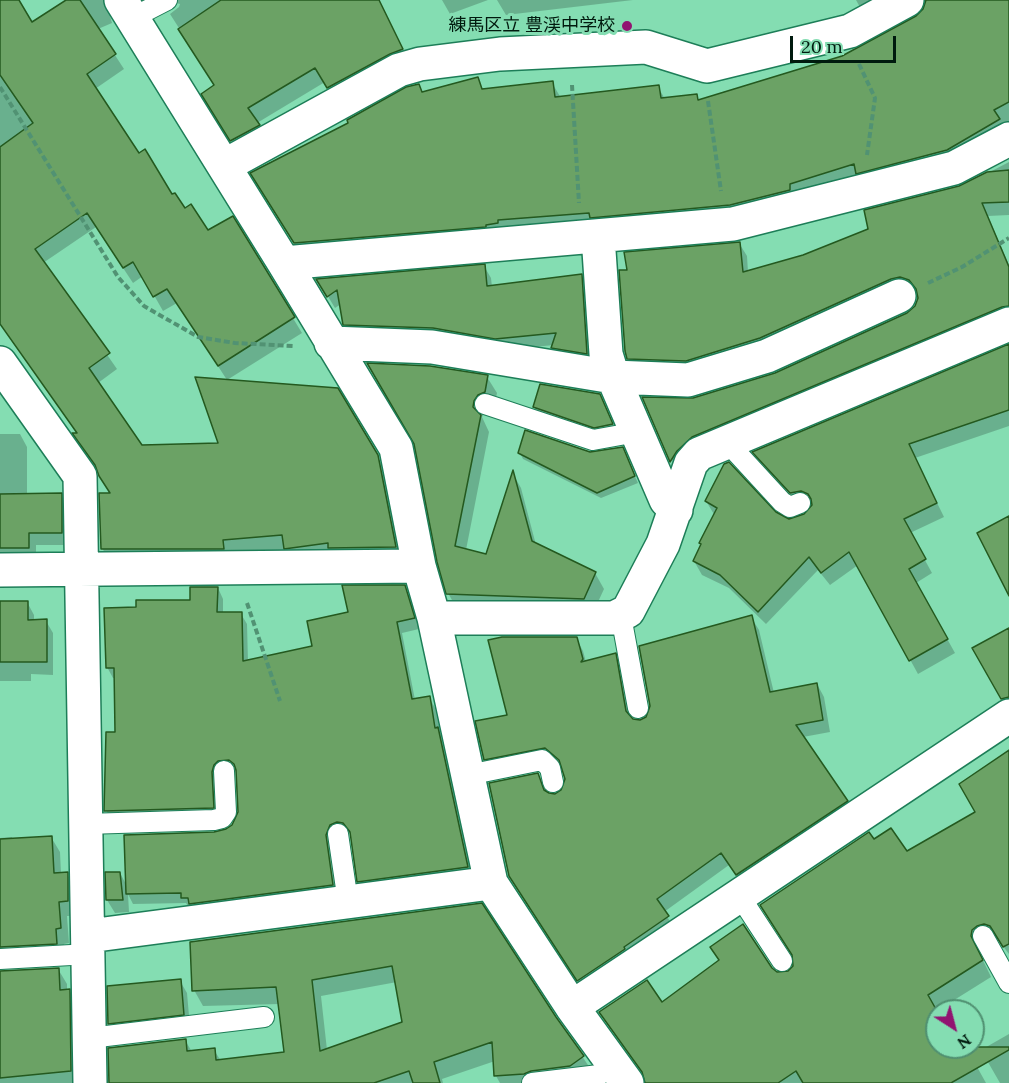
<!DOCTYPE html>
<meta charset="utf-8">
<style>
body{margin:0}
#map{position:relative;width:1009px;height:1083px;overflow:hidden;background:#84ddb2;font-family:Lora,serif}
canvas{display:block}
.north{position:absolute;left:925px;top:999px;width:60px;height:60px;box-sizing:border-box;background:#84ddb2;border:2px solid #4f8f70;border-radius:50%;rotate:144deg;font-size:16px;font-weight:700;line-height:24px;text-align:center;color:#001a0e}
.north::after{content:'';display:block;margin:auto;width:21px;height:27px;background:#911471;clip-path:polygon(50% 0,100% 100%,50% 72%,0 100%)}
.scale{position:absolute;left:790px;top:36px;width:106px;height:27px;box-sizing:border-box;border:3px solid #001a0e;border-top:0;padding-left:8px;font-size:18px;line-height:21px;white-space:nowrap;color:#001a0e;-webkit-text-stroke:4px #84ddb2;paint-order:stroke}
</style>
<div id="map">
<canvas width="1009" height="1083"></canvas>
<div class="north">N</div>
<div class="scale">20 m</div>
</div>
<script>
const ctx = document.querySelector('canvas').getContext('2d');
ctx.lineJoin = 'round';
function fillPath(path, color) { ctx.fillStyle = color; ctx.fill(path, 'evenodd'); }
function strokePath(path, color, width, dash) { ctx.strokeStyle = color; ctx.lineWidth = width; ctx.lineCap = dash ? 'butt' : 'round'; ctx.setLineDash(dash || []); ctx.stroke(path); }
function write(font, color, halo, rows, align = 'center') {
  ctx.font = font + ' Lora,"Noto Sans JP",serif'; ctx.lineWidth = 6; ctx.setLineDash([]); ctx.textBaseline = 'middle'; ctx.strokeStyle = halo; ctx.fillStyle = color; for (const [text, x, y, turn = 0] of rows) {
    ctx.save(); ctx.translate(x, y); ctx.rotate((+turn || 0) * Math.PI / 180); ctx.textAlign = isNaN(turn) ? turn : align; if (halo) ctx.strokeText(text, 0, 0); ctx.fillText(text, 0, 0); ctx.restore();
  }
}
fillPath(new Path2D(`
 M0,0H17L32,25L69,0H119L112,7L110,16L112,23L98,29L124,69L95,89L139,155L184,210L208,232L232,218L302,333L227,380L177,303L163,311L143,276L133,283L96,227L43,263L117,369L98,383L141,446L377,456L386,472L404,562L294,563L287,550L111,563L102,548L111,495L98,470L83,448L78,434L0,324Z
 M141,0H378L410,65L337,102L325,82L257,123L267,141L240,155L212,109L216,86L170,14L179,7L180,4L176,3L164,7L149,8Z
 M442,0H488L450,14Z
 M497,0H633L506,15Z
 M856,0H904L867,20Z
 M927,0H1009V121L947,154L798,205L304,258L261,188L427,101L552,83L561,98L658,87L665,99L696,95L699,101L843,58L917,17L925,10Z
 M1009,162V215L988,216L1009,265V320L678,473L644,398L693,400L775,375L908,314L916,307L919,299L918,293L909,290L768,351L636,372L628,358L739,243L747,256L748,272L804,256L869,230L963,186Z
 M484,266L491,278L492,287L581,276L588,287L593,365L560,359L553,348L554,345L503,350L352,336L345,324L341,304L335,308L318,280Z
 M1009,345V426L915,458L944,517L910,533L932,573L916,583L955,653L918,674L858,565L830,585L818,570L766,624L729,588L702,575L694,561L715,516L706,501L775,513L789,521L805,515L813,506H799L762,466L754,453Z
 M487,377L497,393L494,408L486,410L482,417L489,432L466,550L487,556L513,474L521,488L536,545L595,573L604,589L592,615L457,609L448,593L416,444Z
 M605,405L617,434L600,437L540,417L534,407Z
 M0,434H20L27,447V495H61L68,507V545H36V560H0Z
 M520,453L625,455L638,483L601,498L523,459Z
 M404,586L410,597L419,629L402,633L415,700L429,697L435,708L473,877L365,892L359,881L350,833L343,832L338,895L189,908L186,903L133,904L128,894L129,912L115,913L107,900L120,873L127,886L217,833L233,826L239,812L237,772L231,769L219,818L112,821L106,810L117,733L116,678H113L107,667L138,608L192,601L218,588L223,599V613L241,614L247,624L248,662L313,647L350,613Z
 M27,602L34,615V621H46L53,633V675L31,674V681H0V603Z
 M751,617L759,630L774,693L817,684L824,697L830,732L803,737L854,814L745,887L729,865L664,912L675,929L586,993L518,889L537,775L547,794L555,795L563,792L566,779L563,769L553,761L492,772L485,759L509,716L576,638L583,651L586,662L615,654L622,667L632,720L640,721L647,718Z
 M1009,752V954L999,941H987L981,947L980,954L991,977L943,1007L946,1011H937V1047H966L986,1083H647L646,1079L601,1012L662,1004L771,969L777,973H789L874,841L906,853L977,812Z
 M12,837L13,840L51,837L60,852L61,874H67L76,889V916H67L69,943L64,944L65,958L0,967V838Z
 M481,905L598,1080L574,1083H500L496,1076L495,1061L442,1079L443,1083H109L185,1040L192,1052L214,1050L221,1061L285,1053L280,1004L203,1006L194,990ZM397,982L404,1023L327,1050L321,996Z
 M58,969L67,984V991L69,990L77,1005L79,1083H0V972Z
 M180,981L187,993L190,1027L117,1036L109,1023Z
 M1009,1034V1083H1000L981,1050Z`), '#0003');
const building = new Path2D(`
 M0,0H19L32,22L66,0H80L116,54L87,74L139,153L145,149L172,194L175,193L185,208L191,204L208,230L233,216L295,317L218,366L167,289L153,297L133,262L123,268L87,213L35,249L110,353L89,368L142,445L218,443L195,377L338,388L378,455L396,547L328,548V543L284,549L282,535L223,540L224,549H101L99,493H110L99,476L95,465L72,433H77L0,324V147L33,123L0,75Z
 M221,0H379L403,49L390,54L327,88L315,68L248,108L260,125L230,141L201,94L214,85L178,29Z
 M926,0H1009V102L994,110L1000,119L947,150L856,174L854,164L790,184V190L730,205L590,218L589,213L498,220V223L486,225V227L294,243L250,173L348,123L347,120L406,87L419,84L422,92L478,77L482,89L553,81L555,97L659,85L661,98L697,94L698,100L842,56L916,16L923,9Z
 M1009,170V202L982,203L1009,267V306L1002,307L692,437L677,451L670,462L642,397L693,398L775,373L907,313L915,306L918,298L916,289L909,280L900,277L891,279L760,338L686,361L627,359L625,351L619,270H627L624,252L740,242L743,272L803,255L868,229L864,210L959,186L987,172Z
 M485,264L487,286L582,274L587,354L551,348L556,333L495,339L433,328L343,325L337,290L327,297L316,279Z
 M1009,344V410L909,444L937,503L904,519L926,559L909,569L948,639L909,661L849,552L821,573L809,557L758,612L720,575L693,561L701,544L699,543L717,508L705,501L724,464L729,462L776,512L789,519L804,514L812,505L811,499L808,494L801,491L790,493L752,452Z
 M367,363L430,366L488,375L485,392L478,395L474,401L473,407L481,415L455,546L486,554L513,470L532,541L596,572L584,599L446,594L437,562L414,444Z
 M540,384L600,394L613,424L594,428L533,407Z
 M525,430L590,452L623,447L635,476L597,493L518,453Z
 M62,493V533H29V548H0V494Z
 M1009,516V596L977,533Z
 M342,585H405L415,618L397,622L412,699L430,696L435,728L438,727L468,867L357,882L350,832L343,823L337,822L330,825L326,835L333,885L189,904L188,898H181V893L126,894L124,835L214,832L226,829L232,825L238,812L236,770L234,764L229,760L218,761L214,765L212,772L214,808L104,811L106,732H115L114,668H106L104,608L136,607V600H190V587H218L217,612H242L243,661L312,646L307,621L348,612Z
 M0,601H28V620L47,619V662H0Z
 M752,615L770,692L817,683L823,720L796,725L848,801L736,875L721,853L657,899L669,916L624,947L625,949L577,981L509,876L489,783L538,773L544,790L549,793L555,794L561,790L565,779L559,760L545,748L484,760L475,721L507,715L488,640L502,637H577L583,659L581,662L616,653L626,711L633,719L640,720L646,717L650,706L639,646Z
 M1009,628V697L1001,699L972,648Z
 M1009,750V944L1003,947L990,926L984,924L977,926L972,930L971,936L983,960L928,995L937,1011V1047H1009V1050L951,1083H803L796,1071L778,1083H645L642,1072L599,1012L647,980L662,1002L719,960L710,947L743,924L772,968L777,972L788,971L793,966L792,955L760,905L869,832L874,839L891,828L907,851L975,812L959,784Z
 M52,836L54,873L68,872V901L59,902L61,928L56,929L57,944L0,947V839Z
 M105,872H120L123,900H106Z
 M482,903L556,1017L584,1056L570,1066L531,1071L524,1074L494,1076L492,1042L434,1062L440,1083H413L409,1071L374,1083H109L108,1048L186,1039L187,1051L215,1048L216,1060L284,1052L276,987L192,991L190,942ZM392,966L402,1022L320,1051L312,980Z
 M59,968L60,990L70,989L71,1071L0,1078V971Z
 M181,979L184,1015L108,1024L107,986Z`);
fillPath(building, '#6ba265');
strokePath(building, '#24591f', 1.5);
const lane = new Path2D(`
 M132,18L167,0
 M485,404L593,440L637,432
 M732,440L737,453L782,502L790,507L800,503
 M621,616L638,708
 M468,775L542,760L550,768L553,782
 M86,824L214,820L222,818L226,812L224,771
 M338,834L348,902
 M739,895L782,961
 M983,936L1009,983
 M0,959L89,954
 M90,1038L264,1017
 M532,1083L599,1075L613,1065`);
const street = new Path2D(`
 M121,0L284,263L396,448L419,566L434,618L491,883L572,1007L627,1083
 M224,166L399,70L420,64L500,54L646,47L707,66L850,31L907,0
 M598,236L606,354L613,377L666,500L676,510
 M284,263L733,224L954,168L1009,139
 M331,343L432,347L613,377L688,380L767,356L899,296
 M0,363L80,476L90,1083
 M0,570L419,566
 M434,618H614L628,611L663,544L691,463L699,454L1009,324
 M89,936L491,883
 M572,1007L1009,716`);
strokePath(lane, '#1d7e58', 22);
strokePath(street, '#1d7e58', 36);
strokePath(new Path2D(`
 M859,64L875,98L867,155
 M572,85L579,203
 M0,87L118,277L144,306L198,337L235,343L293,346
 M708,101L721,191
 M928,283L962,267L1009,238
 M247,603L280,701`), '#519273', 4, [6, 3]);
strokePath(lane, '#fff', 20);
strokePath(street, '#fff', 33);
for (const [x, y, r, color] of [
 [627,26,6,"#911471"]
]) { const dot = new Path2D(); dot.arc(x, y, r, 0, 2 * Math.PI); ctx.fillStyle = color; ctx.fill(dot); strokePath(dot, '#84ddb2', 2); }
write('18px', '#001a0e', '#84ddb2', [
 ["練馬区立 豊渓中学校",615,26]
], 'right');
</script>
